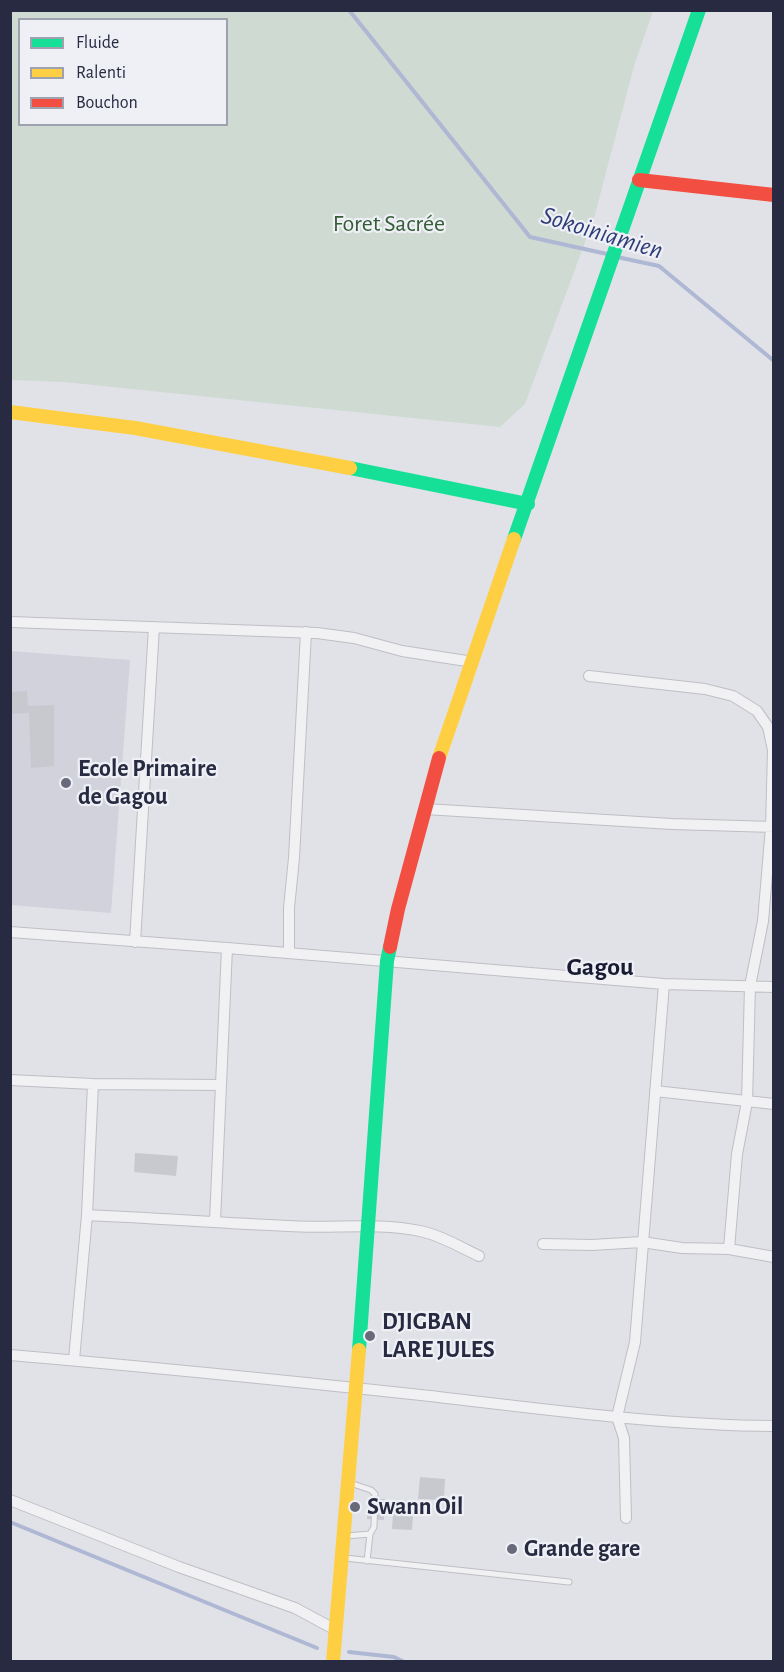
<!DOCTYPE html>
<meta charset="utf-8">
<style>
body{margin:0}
#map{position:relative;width:784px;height:1672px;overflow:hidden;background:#e1e2e7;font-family:"Alegreya Sans",sans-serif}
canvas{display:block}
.frame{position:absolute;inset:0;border:12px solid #272a41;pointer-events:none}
.legend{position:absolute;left:18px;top:18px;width:210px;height:108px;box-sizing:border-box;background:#eef0f6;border:2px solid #9ea1ae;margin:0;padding:8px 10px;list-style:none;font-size:18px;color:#272a41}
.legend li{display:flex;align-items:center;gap:12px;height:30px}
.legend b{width:30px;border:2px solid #9ea1ae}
</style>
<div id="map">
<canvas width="784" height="1672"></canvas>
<div class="frame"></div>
<ul class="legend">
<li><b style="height:8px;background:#16e098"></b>Fluide</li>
<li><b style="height:8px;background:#ffcf43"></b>Ralenti</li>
<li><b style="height:8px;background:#f24e42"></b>Bouchon</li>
</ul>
</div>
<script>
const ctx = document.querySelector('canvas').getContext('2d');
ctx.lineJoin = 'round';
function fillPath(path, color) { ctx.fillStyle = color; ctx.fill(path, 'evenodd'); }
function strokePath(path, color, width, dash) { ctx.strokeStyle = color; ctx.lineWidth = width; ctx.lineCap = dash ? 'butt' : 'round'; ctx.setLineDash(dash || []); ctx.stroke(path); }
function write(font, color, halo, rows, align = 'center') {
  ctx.font = font + ' "Alegreya Sans",sans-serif'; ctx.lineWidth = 4.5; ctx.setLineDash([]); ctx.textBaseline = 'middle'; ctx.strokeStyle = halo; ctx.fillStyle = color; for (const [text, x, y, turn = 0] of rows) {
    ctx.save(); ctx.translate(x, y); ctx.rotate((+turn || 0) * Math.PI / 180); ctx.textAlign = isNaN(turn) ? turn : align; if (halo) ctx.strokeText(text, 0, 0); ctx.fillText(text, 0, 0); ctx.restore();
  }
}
fillPath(new Path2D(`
 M10,651L130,660L111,913L11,905Z`), '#d1d2dc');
fillPath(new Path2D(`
 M11,10L653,11L634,66L594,218L525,404L500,427L64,382L11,380ZM20,20H226V124H20Z`), '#cfdad2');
strokePath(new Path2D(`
 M349,10L530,237L607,254
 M617,257L659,266L774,361
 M10,1522L317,1648
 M349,1652L394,1657L404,1662`), '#aeb7d3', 4);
fillPath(new Path2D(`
 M27,691L28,706L54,705V766L31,768L29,713L10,714V692Z
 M135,1153L178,1156L176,1176L134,1172Z
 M420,1477L445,1479L444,1500L418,1499Z
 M368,1498L385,1499L384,1520L367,1519Z
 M394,1500L414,1501L412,1530L392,1529Z`), '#c8c9cf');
const lane = new Path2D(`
 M346,1536L370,1534L374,1527L375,1494L371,1490L350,1483
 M345,1558L569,1582
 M367,1561L370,1534`);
const street = new Path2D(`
 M10,622L317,633L354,638L402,651L473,662
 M425,809L672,824L774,827
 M10,932L227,948L664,984L774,987
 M135,942L154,627
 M289,953V908L294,858L306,632
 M10,1080L93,1084L220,1085
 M655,1091L774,1104
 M87,1215C154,1218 221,1223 288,1226C332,1229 377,1222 420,1231C440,1235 460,1247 479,1256
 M215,1221L227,948
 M543,1244L592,1245L642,1242L682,1248L729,1249L737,1154L747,1102L750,986L763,921L771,827L773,750L768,727L757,711L733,696L705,689L589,676
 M729,1249L774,1257
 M10,1355C151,1367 291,1381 430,1396C544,1409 659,1425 774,1426
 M74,1360L87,1215L93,1084
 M10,1500L179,1567L295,1608L334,1629
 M626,1518L624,1438L617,1417L635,1342L664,984`);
strokePath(lane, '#bebfc5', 7);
strokePath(street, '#bebfc5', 12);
strokePath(lane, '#f1f1f3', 5);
strokePath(street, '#f1f1f3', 10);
strokePath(new Path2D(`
 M350,468L528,504
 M514,539L699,10
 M359,1350L387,961L390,947`), '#16e098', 14);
strokePath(new Path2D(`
 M10,412L135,428L350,468
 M439,758L514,539
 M333,1662L359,1350`), '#ffcf43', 14);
strokePath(new Path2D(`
 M639,180L774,195
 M390,947L398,909L439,758`), '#f24e42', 14);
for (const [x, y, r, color] of [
 [66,783,6,"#686a7b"],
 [370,1336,6,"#686a7b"],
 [355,1507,6,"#686a7b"],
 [512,1549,6,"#686a7b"]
]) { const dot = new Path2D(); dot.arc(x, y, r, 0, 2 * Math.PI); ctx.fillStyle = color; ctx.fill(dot); strokePath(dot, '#eef0f6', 2); }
write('24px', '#345d36', '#eef0f6', [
 ["Foret Sacrée",389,224]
]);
write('bold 24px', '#272a41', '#eef0f6', [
 ["Ecole Primaire",78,769],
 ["de Gagou",78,797],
 ["DJIGBAN",382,1322],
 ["LARE JULES",382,1350],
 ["Swann Oil",367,1507],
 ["Grande gare",524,1549]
], 'left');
write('italic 26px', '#2f3d77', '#eef0f6', [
 ["Sokoiniamien",602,233,17]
]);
write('bold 26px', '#191b32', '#eef0f6', [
 ["Gagou",600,967]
]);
</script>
